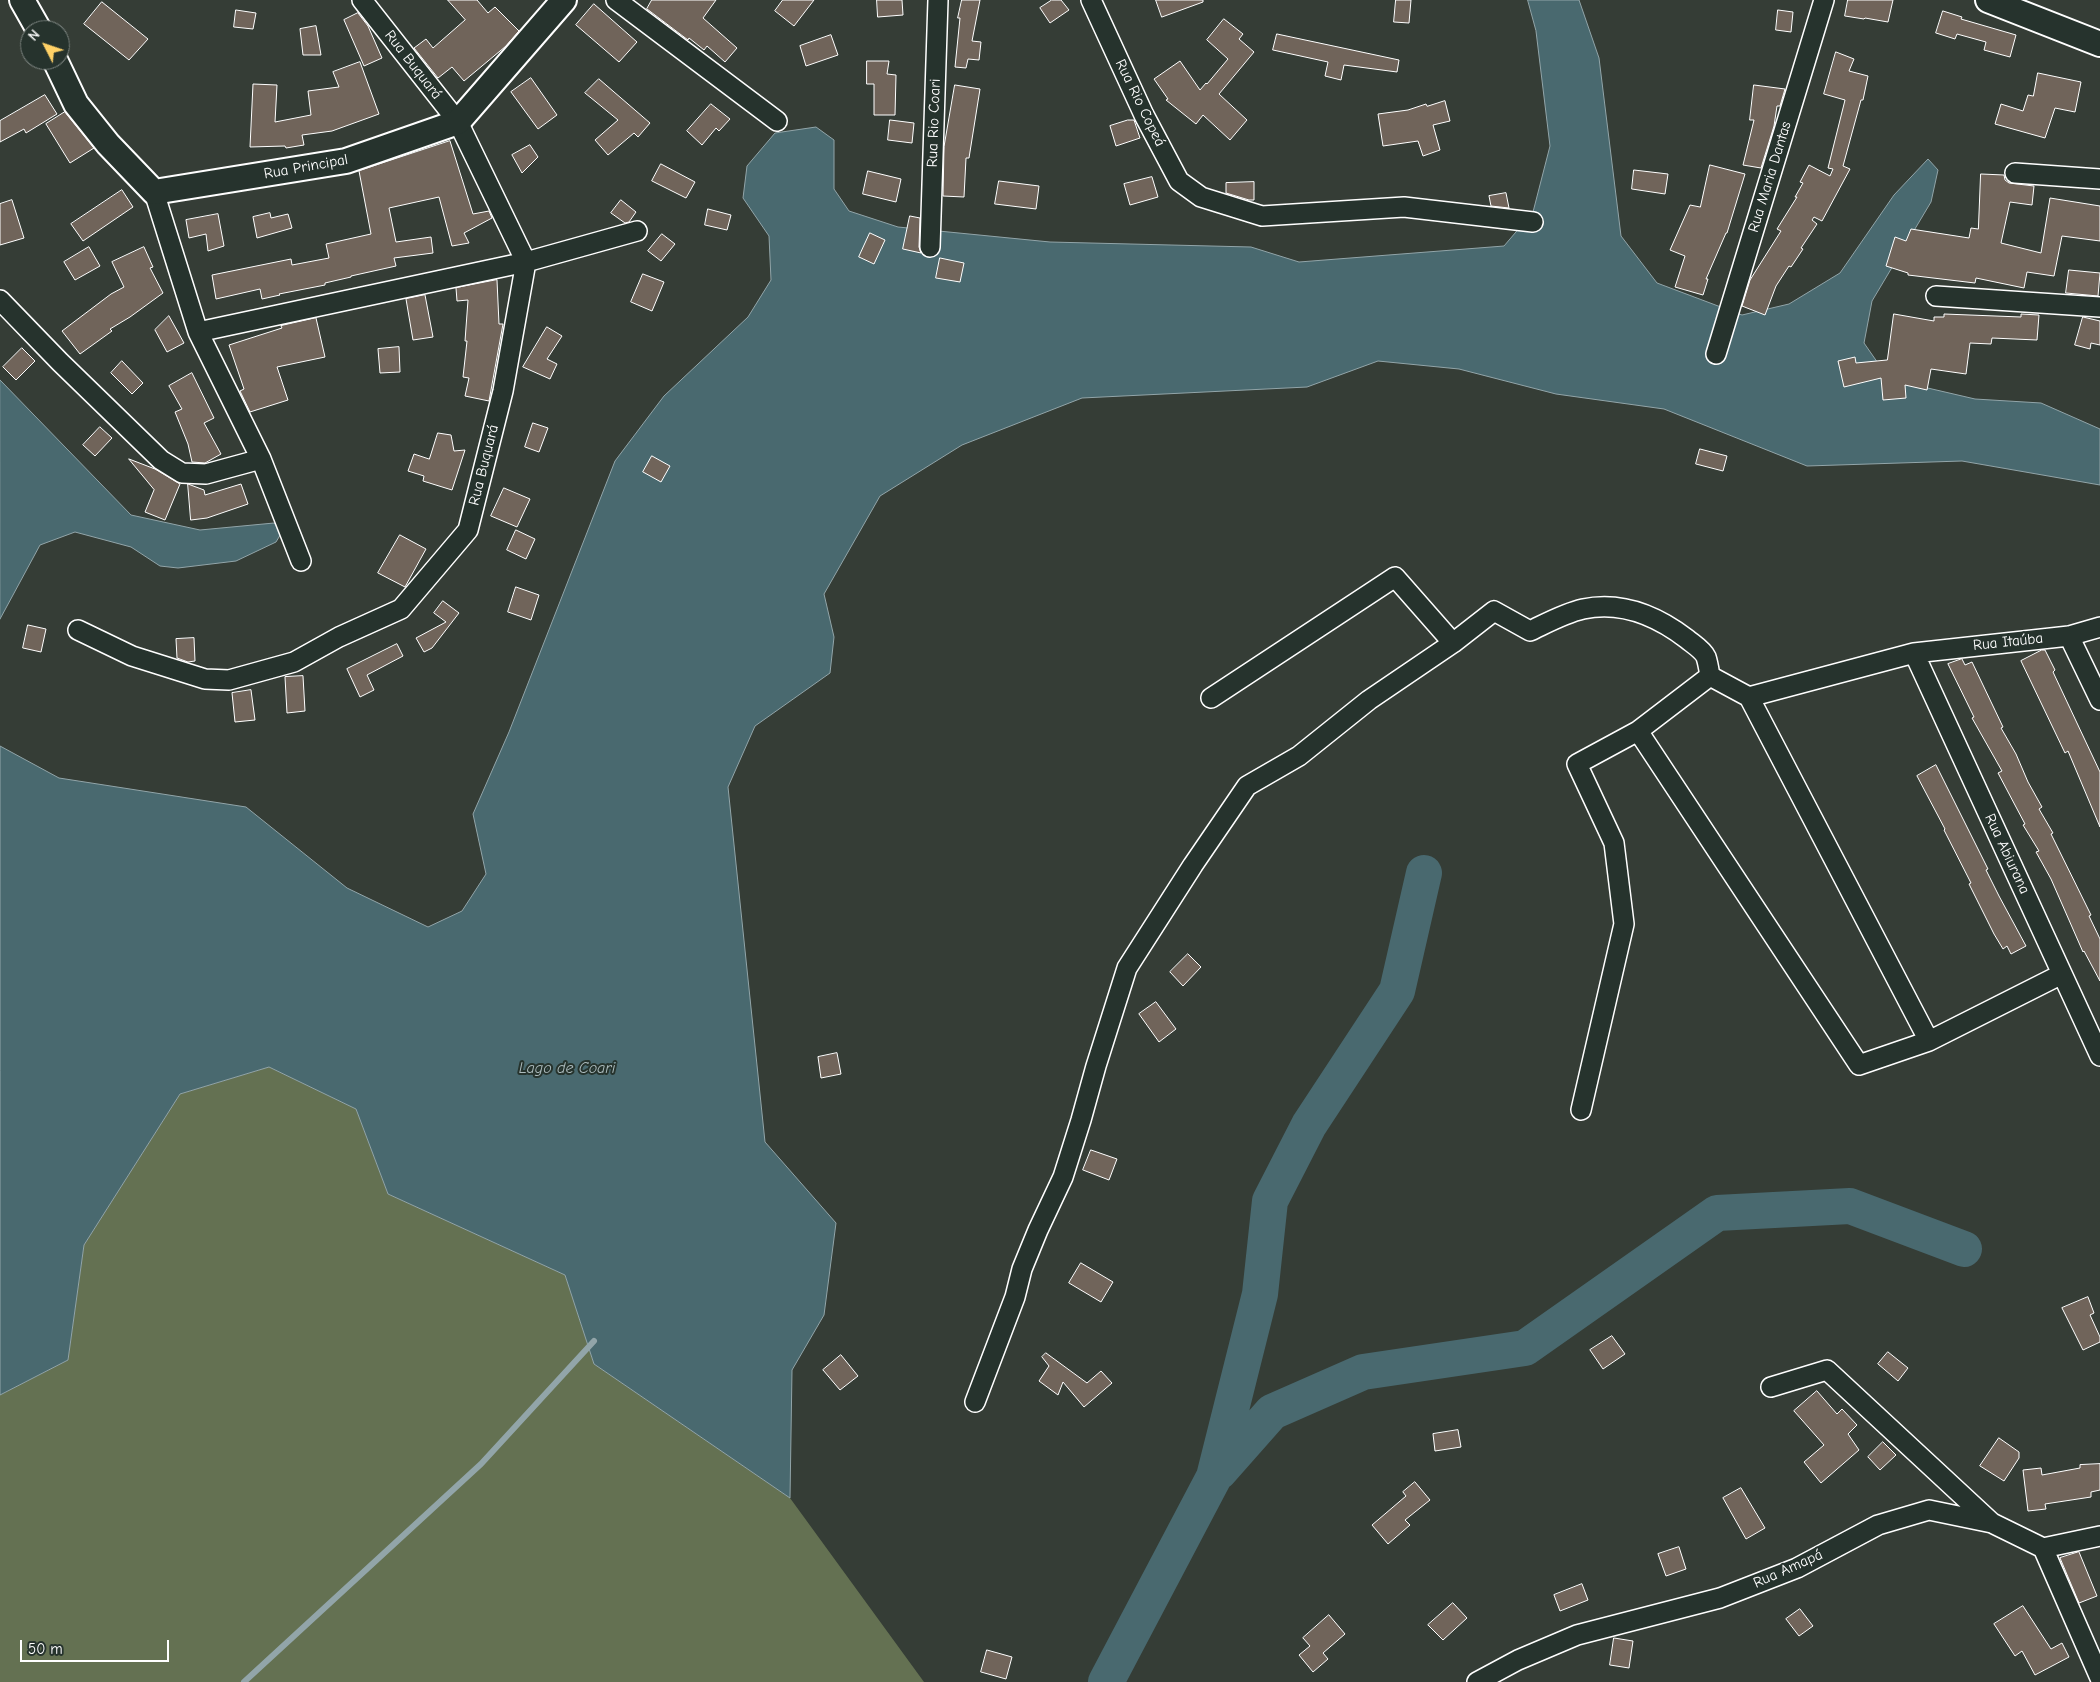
<!DOCTYPE html>
<meta charset="utf-8">
<style>
body{margin:0}
#map{position:relative;width:2100px;height:1682px;overflow:hidden;background:#353d36;font-family:"Comic Neue",sans-serif}
canvas{display:block}
.north{position:absolute;left:20px;top:20px;width:50px;height:50px;box-sizing:border-box;background:#26332d;border:1px solid #7d8581;border-radius:50%;rotate:311deg;font-size:14px;font-weight:700;line-height:20px;text-align:center;color:#fff}
.north::after{content:'';display:block;margin:auto;width:18px;height:22px;background:#ffd166;clip-path:polygon(50% 0,100% 100%,50% 72%,0 100%)}
.scale{position:absolute;left:20px;top:1640px;width:149px;height:22px;box-sizing:border-box;border:2px solid #fff;border-top:0;padding-left:6px;font-size:15px;line-height:18px;white-space:nowrap;color:#fff;-webkit-text-stroke:4px #26332d;paint-order:stroke}
</style>
<div id="map">
<canvas width="2100" height="1682"></canvas>
<div class="north">N</div>
<div class="scale">50 m</div>
</div>
<script>
const ctx = document.querySelector('canvas').getContext('2d');
ctx.lineJoin = 'round';
function fillPath(path, color) { ctx.fillStyle = color; ctx.fill(path, 'evenodd'); }
function strokePath(path, color, width, dash) { ctx.strokeStyle = color; ctx.lineWidth = width; ctx.lineCap = dash ? 'butt' : 'round'; ctx.setLineDash(dash || []); ctx.stroke(path); }
function write(font, color, halo, rows, align = 'center') {
  ctx.font = font + ' "Comic Neue",sans-serif'; ctx.lineWidth = 4; ctx.setLineDash([]); ctx.textBaseline = 'middle'; ctx.strokeStyle = halo; ctx.fillStyle = color; for (const [text, x, y, turn = 0] of rows) {
    ctx.save(); ctx.translate(x, y); ctx.rotate((+turn || 0) * Math.PI / 180); ctx.textAlign = isNaN(turn) ? turn : align; if (halo) ctx.strokeText(text, 0, 0); ctx.fillText(text, 0, 0); ctx.restore();
  }
}
fillPath(new Path2D(`
 M269,1067L356,1109L388,1194L565,1275L594,1364L790,1498L924,1682H0V1395L68,1360L84,1245L180,1094Z`), '#647152');
const water = new Path2D(`
 M1528,0H1579L1599,58L1621,236L1657,283L1742,315L1789,304L1840,273L1894,195L1928,159L1938,170L1931,202L1872,301L1864,343L1889,379L1975,399L2041,403L2100,429V485L1962,461L1807,466L1664,409L1556,394L1459,369L1378,361L1307,387L1082,398L962,445L880,496L824,594L834,637L830,673L755,726L728,787L765,1142L836,1223L824,1315L792,1370L790,1498L594,1364L565,1275L388,1194L356,1109L269,1067L180,1094L84,1245L68,1360L0,1395V746L59,778L246,807L347,888L428,927L462,911L486,874L473,814L509,732L615,461L664,396L748,317L771,280L769,236L743,198L747,166L775,133L816,127L834,140V189L849,211L898,227L1050,242L1251,247L1299,262L1504,246L1533,212L1550,146L1536,31Z
 M0,380L131,515L200,530L274,523L282,532L276,542L236,561L178,568L160,566L131,547L75,532L40,545L0,619Z`);
fillPath(water, '#49696f');
strokePath(water, '#92a5a9', 1);
strokePath(new Path2D(`
 M244,1682L481,1464L594,1341`), '#92a5a9', 6);
strokePath(new Path2D(`
 M1219,1472L1272,1412L1363,1372L1525,1348L1717,1213L1850,1206L1964,1249
 M1106,1682L1214,1477L1260,1294L1270,1201L1309,1125L1397,991L1424,873`), '#49696f', 36);
const building = new Path2D(`
 M448,0H477L488,13L495,7L519,31L506,46L464,81L452,67L438,78L414,48L426,39L433,48L465,20Z
 M652,0H716L703,18L737,48L725,62L707,46L704,50L689,38L688,40L647,9Z
 M783,0H814L794,26L775,11Z
 M877,0H902L903,15L878,17Z
 M962,0H980L972,41L981,42L979,60L968,59L966,68L955,67L960,18H958Z
 M1052,0H1061L1069,10L1050,23L1040,8Z
 M1156,0H1203V2L1162,17Z
 M1396,0H1411L1409,23L1394,22Z
 M1848,0H1893L1888,22L1865,18L1864,19L1845,16Z
 M102,2L148,39L129,60L84,24Z
 M594,4L637,42L619,62L576,25Z
 M236,10L256,13L253,29L234,27Z
 M1778,10L1793,12L1791,32L1776,30Z
 M1943,11L1962,17L1961,19L2016,35L2010,57L1984,50L1986,42L1957,34L1955,39L1936,33Z
 M358,13L368,26L382,58L364,66L344,20Z
 M1224,19L1243,34L1239,39L1254,52L1219,94L1247,120L1230,140L1203,115L1196,124L1166,100L1168,99L1154,79L1180,61L1200,90L1206,83L1207,84L1228,59L1207,40Z
 M316,26L321,55H303L300,29Z
 M1277,34L1399,60L1397,72L1344,65L1341,80L1325,76L1328,62L1273,50Z
 M831,35L838,55L806,66L800,46Z
 M1836,52L1854,59L1849,71L1868,76L1863,100H1861L1843,166L1850,169L1822,221L1814,217L1812,220L1817,224L1801,248L1803,249L1791,267L1789,266L1776,286L1765,315L1742,306L1750,280L1781,231L1777,229L1797,197H1795L1803,183L1800,182L1809,165L1830,176L1833,169L1828,168L1845,100L1824,94Z
 M867,61H889L887,74L896,75L895,115H874V84H867Z
 M360,62L379,114L332,131L302,135L304,145L286,148L285,146L250,147L253,84L277,85L275,122L311,115L308,91L339,87L333,72Z
 M2038,73L2081,82L2075,112L2055,108L2045,138L1995,124L2001,104L2023,111L2028,95L2033,96Z
 M531,78L557,115L538,129L511,92Z
 M599,79L650,123L638,137L634,133L608,155L595,140L618,120L585,93Z
 M955,85L980,89L969,158H966L964,197L943,196L944,147Z
 M1754,85L1785,89L1780,106H1777L1774,126L1761,168L1743,165L1754,120H1750Z
 M45,95L57,114L26,133L24,129L0,142V121Z
 M1445,101L1450,121L1433,125L1440,150L1423,156L1418,141L1383,146L1378,114L1408,110L1426,104L1427,106Z
 M711,104L730,119L719,131L716,128L702,145L687,131Z
 M65,112L94,148L70,163L46,124Z
 M890,120L914,123L912,143L888,140Z
 M1128,120H1134L1140,138L1116,146L1110,126Z
 M450,141L473,214L489,211L492,218L464,233L469,243L452,246L439,197L389,208L396,242L431,237L433,253L394,258L396,266L351,276V277L325,283V285L279,294L280,295L262,299L260,289L216,299L212,275L291,259L292,265L329,258L326,244L371,234L359,171Z
 M530,145L538,157L522,173L512,155Z
 M661,164L695,182L686,198L652,181Z
 M1710,165L1745,174L1727,233H1726L1706,279H1708L1703,295L1675,287L1685,256L1670,250L1690,205L1700,207Z
 M1634,170L1668,174L1665,194L1632,189Z
 M868,171L901,179L896,202L863,194Z
 M1981,174L2004,175L2005,180L2009,183L2034,186L2032,205L2010,202L2001,243L2041,253L2050,198L2100,206V241L2062,236L2054,276L2027,272L2024,288L1976,278L1975,283L1908,275V273L1886,266L1895,237L1906,241L1911,229L1969,238L1971,228L1978,229Z
 M1152,177L1158,197L1130,205L1124,184Z
 M999,181L1039,186L1036,209L995,204Z
 M1254,182V200H1249L1226,193V183Z
 M122,190L133,207L83,241L71,224Z
 M1506,193L1509,208L1491,206L1489,196Z
 M12,200L24,238L0,245V204Z
 M621,200L636,212L629,222L625,223L611,213Z
 M708,209L731,215L727,230L705,225Z
 M270,213L271,218L288,214L292,228L257,238L253,217Z
 M218,214L224,246L208,251L206,234L189,238L186,220Z
 M910,216L920,218L919,247L921,253L903,249Z
 M870,233L885,240L874,264L859,257Z
 M662,234L675,244L661,261L648,251Z
 M89,247L100,266L75,280L64,262Z
 M144,247L153,267L150,268L163,293L130,317L110,329L112,331L80,354L62,331L111,294L124,287L112,262Z
 M940,258L964,263L960,282L936,278Z
 M2069,270L2100,273L2098,296L2066,293Z
 M643,274L664,282L652,311L631,302Z
 M497,280L499,324H503L489,401L465,396L469,378L463,377L467,341H465L468,300L457,301L456,288Z
 M425,295L433,337L413,340L406,299Z
 M1894,314L1934,321V317H1944V314L2021,317V314L2039,315L2037,340L1992,338L1991,344L1970,343L1966,374L1931,369L1927,390L1905,385L1906,398L1883,400L1881,378L1844,387L1838,361L1855,357L1856,363L1887,360Z
 M169,316L184,343L167,352L155,330Z
 M2083,317L2100,321V345L2091,343L2090,349L2075,345Z
 M316,318L325,357L277,367L288,400L250,412L240,391L244,389L229,345L282,328L281,326Z
 M547,327L562,336L547,359L557,364L550,379L523,367Z
 M399,347L400,372L380,373L378,349Z
 M22,348L35,361L16,380L3,367Z
 M122,361L143,383L132,394L111,373Z
 M192,373L214,418L204,423L221,454L205,463L192,462L188,444L175,412L182,409L169,386Z
 M533,423L548,428L539,452L525,447Z
 M100,427L112,438L95,456L83,445Z
 M438,433L451,435L454,451L465,450L452,490L423,481L424,476L408,471L414,454L429,459Z
 M1700,449L1727,456L1723,471L1696,464Z
 M652,456L670,466L661,482L643,472Z
 M129,459L155,469L180,484L165,520L145,512L154,490Z
 M188,484L204,490L205,495L241,484L248,504L207,518L191,520Z
 M504,488L530,499L517,527L491,516Z
 M516,530L535,539L526,559L507,550Z
 M400,535L426,549L405,587L378,573Z
 M516,587L539,595L531,620L508,612Z
 M443,601L459,613L432,648L424,652L416,638L446,622L434,613Z
 M28,625L46,629L41,652L23,648Z
 M194,638L195,661L188,662L177,658L176,639Z
 M397,644L403,656L367,675L374,690L360,697L347,669Z
 M2042,650H2045L2055,670L2053,672L2100,772V827L2068,751L2065,753L2021,661Z
 M1962,659L1965,665L1972,662L2003,727L2001,728L2016,754L2028,782L2042,807L2039,809L2053,833L2051,834L2091,915L2089,916L2100,939V981L2084,951L2083,952L2051,879L2036,852L2039,851L2023,825L2025,824L1998,773L2002,771L1972,718L1974,717L1948,664Z
 M303,676L305,711L287,713L285,677Z
 M251,690L255,720L235,722L232,693Z
 M1936,765L1988,869L1986,870L1999,896L2026,946L2011,954L2007,946L2003,949L1994,934L1969,884L1971,883L1944,830L1945,829L1917,776Z
 M1188,954L1201,967L1183,986L1170,972Z
 M1156,1002L1176,1029L1159,1042L1139,1014Z
 M837,1053L841,1074L821,1078L818,1057Z
 M1091,1150L1117,1159L1109,1180L1083,1170Z
 M1081,1263L1113,1282L1101,1302L1069,1283Z
 M2088,1297L2094,1313L2090,1315L2100,1337V1342L2083,1350L2062,1308Z
 M1612,1336L1625,1354L1603,1369L1590,1350Z
 M1888,1352L1908,1368L1898,1381L1878,1364Z
 M1046,1353L1087,1383L1101,1371L1112,1383L1084,1407L1063,1382L1058,1395L1039,1381L1049,1366L1042,1357Z
 M841,1355L858,1376L840,1390L823,1370Z
 M1817,1391L1837,1414L1842,1409L1857,1425L1848,1434L1859,1450L1821,1483L1804,1462L1824,1445L1794,1411Z
 M1458,1430L1461,1447L1435,1451L1433,1434Z
 M1999,1438L2019,1452V1458L2004,1481L1980,1466Z
 M1883,1442L1896,1455L1880,1470L1868,1457Z
 M2100,1464V1490L2091,1492V1497L2045,1504L2046,1509L2028,1511L2023,1470L2041,1468L2042,1475L2080,1468V1465Z
 M1415,1482L1430,1500L1405,1520L1410,1525L1388,1544L1372,1525L1406,1496L1403,1492Z
 M1741,1488L1765,1528L1746,1539L1723,1498Z
 M1679,1547L1686,1569L1666,1576L1658,1554Z
 M2079,1552L2097,1596L2079,1603L2060,1558Z
 M1582,1584L1588,1600L1560,1611L1554,1595Z
 M1453,1603L1467,1618L1443,1640L1428,1625Z
 M2023,1606L2051,1649L2062,1643L2069,1657L2035,1675L2022,1651L2015,1656L1994,1624Z
 M1800,1609L1813,1626L1799,1636L1786,1619Z
 M1329,1615L1345,1634L1323,1653L1328,1659L1313,1672L1299,1655L1310,1646L1303,1638Z
 M1614,1638L1633,1641L1629,1668L1610,1665Z
 M987,1650L1012,1657L1006,1679L981,1672Z`);
fillPath(building, '#70645a');
strokePath(building, '#fff', 1);
const minor = new Path2D(`
 M616,0L777,121
 M1091,0L1144,115L1179,181L1201,197L1262,216L1404,207L1533,222
 M2015,173L2100,179
 M154,192L198,332L261,459L301,561
 M930,247L938,0
 M1936,296L2100,307
 M0,300L60,362L161,460L182,473L206,474L261,459
 M198,332L526,262L637,231
 M1716,354L1824,0
 M78,630L132,656L205,679L229,680L294,662L339,637L401,609L468,530L503,391L526,262L458,122L362,0
 M2069,636L2100,700
 M1914,653L2100,1056
 M1749,697L1929,1041
 M1211,698L1395,577L1453,643
 M1638,731L1859,1065L1929,1041L2062,974
 M1581,1110L1624,924L1614,843L1577,764L1638,731L1710,676
 M1771,1387L1827,1370L1992,1523
 M975,1402L1015,1297L1022,1269L1038,1230L1063,1177L1081,1120L1096,1066L1127,968L1193,865L1247,786L1299,756L1369,700L1453,643L1494,611L1530,631C1547,623 1565,613 1583,609C1621,601 1657,616 1687,639C1693,644 1703,650 1706,657C1708,663 1709,670 1710,676L1749,697L1914,653L2069,636L2100,627
 M2043,1548L2100,1678
 M1477,1682L1518,1660L1577,1635L1720,1598L1797,1568L1878,1525L1929,1510L1992,1523L2043,1548L2100,1536`);
const tertiary = new Path2D(`
 M22,0L39,30
 M1988,0L2100,44
 M55,60L76,104L108,144L154,192L346,161L458,122L564,0`);
strokePath(minor, '#fff', 22);
strokePath(tertiary, '#fff', 28);
strokePath(minor, '#26332d', 19);
strokePath(tertiary, '#26332d', 24);
write('15px', '#fff', '#26332d', [
 ["Rua Buquará",413,65,52],
 ["Rua Rio Copeá",1140,103,64],
 ["Rua Rio Coari",934,123,-88],
 ["Rua Principal",306,167,-10],
 ["Rua Maria Dantas",1770,177,-73],
 ["Rua Buquará",484,465,-76],
 ["Rua Itaúba",2008,642,-6],
 ["Rua Abiurana",2007,854,65],
 ["Rua Amapá",1788,1569,-24]
]);
write('italic 16px', '#adbcbe', '#26332d', [
 ["Lago de Coari",567,1068]
]);
</script>
